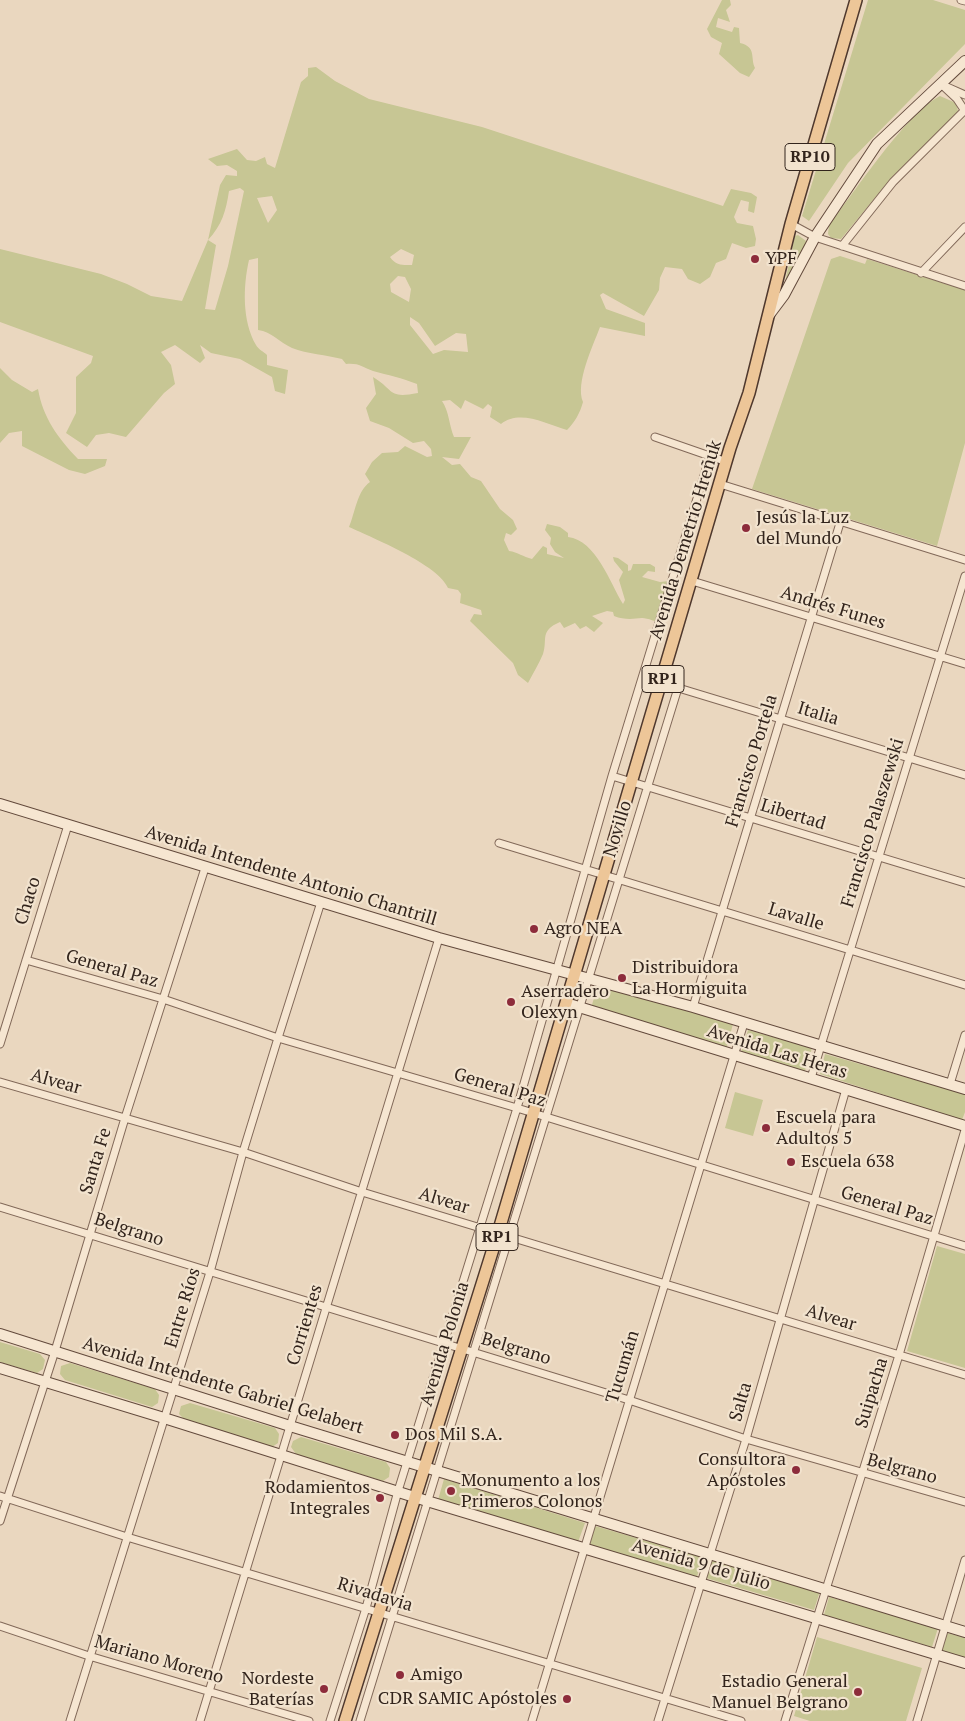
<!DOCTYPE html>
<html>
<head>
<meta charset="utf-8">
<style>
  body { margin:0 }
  canvas { display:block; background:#ead7bf }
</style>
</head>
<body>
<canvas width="965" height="1721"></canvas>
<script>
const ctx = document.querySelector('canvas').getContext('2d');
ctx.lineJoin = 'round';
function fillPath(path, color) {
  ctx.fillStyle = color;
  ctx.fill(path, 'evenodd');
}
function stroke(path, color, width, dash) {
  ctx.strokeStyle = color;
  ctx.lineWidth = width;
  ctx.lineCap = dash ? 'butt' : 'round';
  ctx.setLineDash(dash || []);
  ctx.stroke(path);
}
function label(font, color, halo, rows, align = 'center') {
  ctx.font = font + ' "PT Serif",serif';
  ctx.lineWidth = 4.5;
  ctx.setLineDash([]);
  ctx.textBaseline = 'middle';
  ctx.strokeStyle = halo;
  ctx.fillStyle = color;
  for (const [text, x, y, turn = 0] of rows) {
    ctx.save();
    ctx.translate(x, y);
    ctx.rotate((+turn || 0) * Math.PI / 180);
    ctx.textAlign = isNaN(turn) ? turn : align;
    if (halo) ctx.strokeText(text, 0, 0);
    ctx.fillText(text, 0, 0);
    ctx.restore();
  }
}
const green = new Path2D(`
  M722,0H730L731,5L726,10L730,22L718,18L716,27L732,32L734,27L739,28L740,43C757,47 750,58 755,68L749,77L740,73L719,54L722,43L711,37L707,29Z
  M868,0H933L965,10V44L848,163L809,221L802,216Z
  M316,67L335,81L369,99L482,127L723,206L731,189L751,193L757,197L754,213L748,211L749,202L741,200L734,217L737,223L753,226L756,239L755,246L746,248L732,243L726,259L716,263L710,277L700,284L688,279L682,269L665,267L660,278L659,290L644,316L603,293L600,295L606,309L645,323V336L600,327C593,346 575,383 583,402C580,413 575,422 567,430C546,424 520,409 501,424L490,417L492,407L488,404L483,409L465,400L461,409L450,400L442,401C449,411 449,425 454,437H471L459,459L442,457L452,465L460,464L471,477L481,481L500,509L513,520L517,529L511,535L506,533L504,540L509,551C518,552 523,557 532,559L543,546L547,548V554L564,558L555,552L550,544L551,538L545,530L547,524L560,527L568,533V537C596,540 610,583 623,604L625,600L619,580L623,572L614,561L613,557L618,558L628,565V571L631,570L633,564H650L655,567V572L648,571L642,577L660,582L669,581L665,604L669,612L662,623C656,622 648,618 642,618C633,619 624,620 614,616L613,612L607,611L592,616L603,623L594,632L586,626L580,629L575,623L564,628L560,622C539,631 548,639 543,654C539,664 533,673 528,683L518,675L513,663L470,621L474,614L482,615L481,610L460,603L461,594L458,590L448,588C439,565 373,538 349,527C355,513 357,491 370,482L365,474L372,462L382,453L398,452L405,446L427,457L432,456L431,449L424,441L413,443L389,428L370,421L366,408L376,394L373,377C395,390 387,399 418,393L417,384C402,378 388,375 373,371C361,367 360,363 346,364L342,359C327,355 307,354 292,348C279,342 272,332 258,330V258L249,260C243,286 242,321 256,345C258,349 264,352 267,355V365L288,370L285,394L275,391L272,377L240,359L211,353L200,345L205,358L200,363L175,345L161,352L171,365L175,384L164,393L126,437L109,433L96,435L87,447L66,433L76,413V377L91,363L93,356L0,322V249L101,274L127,284L151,296L182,301L208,240L220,185L226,175L237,176V171L227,165L217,166L208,159L237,149L247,160L256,161L265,157L267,164L275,168L301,82L308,76V68ZM240,188L244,191L228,266L215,310L205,309L216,245L208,240C222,225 226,211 229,191ZM272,196L277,210L268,223L257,198ZM401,249L414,255L412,265C403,265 396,266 390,257ZM398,276L405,277L411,289L409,302L391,292L390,284ZM410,317L419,323L435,346L456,333L466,334L468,352L444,350L433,354L410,325Z
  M940,96L956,103L958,111L955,116L893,176L841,239L831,238L828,234L829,225C854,193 907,112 940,96Z
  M798,235L806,241L805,245L783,291L795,236Z
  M840,256L865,264L867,259L965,290V443L937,546L752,489L831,259Z
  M0,368L12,380L32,392L38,389C43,418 58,438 78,459H107L105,466L85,474L69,470L22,446V431L9,433L0,443Z
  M598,985L733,1024L726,1050L591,1008Z
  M748,1030L812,1048L805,1071L741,1053Z
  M825,1054L965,1094V1112L962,1120L820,1074Z
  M735,1092L763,1100L753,1136L725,1128Z
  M937,1246L965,1254V1368L907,1351Z
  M0,1342L40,1354L45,1360L43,1369L37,1373L0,1362Z
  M70,1363L155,1389L159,1395L158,1403L152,1407L65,1380L60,1374L61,1366Z
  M190,1403L275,1428L279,1434L278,1443L272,1447L185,1420L179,1414L181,1406Z
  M301,1437L386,1462L390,1468L389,1477L383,1481L296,1454L291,1447L293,1441Z
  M444,1479L585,1523L578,1542L438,1500Z
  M595,1526L702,1557L697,1577L588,1545Z
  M711,1560L820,1591L814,1610L706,1578Z
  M829,1597L938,1628L932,1647L824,1615Z
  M947,1633L965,1638V1658L941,1651Z
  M817,1637L922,1668L906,1721H810L794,1716Z`);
const minor = new Path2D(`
  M961,0L965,1
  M941,84L957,99L965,111
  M947,87L965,95
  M791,224L815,237L965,286
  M842,246L893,182L965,110
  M921,273L965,227
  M655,437L727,462
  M720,484L965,560
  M692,581L965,664
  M662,683L965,775
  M612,776L965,883
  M499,843L965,985
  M26,960L163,999L278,1038L517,1108L965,1246
  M693,1007L840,523
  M0,1044L68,825
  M811,1078L965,576
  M0,1082L243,1152L362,1192L965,1375
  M950,1084L965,1035
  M0,1207L629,1400L746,1439L965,1502
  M0,1496L127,1537L741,1721
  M0,1521L55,1351L125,1118L205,868
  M0,1626L89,1656L309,1721
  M70,1721L210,1272L243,1152L278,1038L321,902
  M200,1721L439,938
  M330,1721L366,1608L398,1491L517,1108L612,776L710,456
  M360,1721L678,688
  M532,1721L744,1023
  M658,1721L746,1439L846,1089
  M785,1721L899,1355L965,1130
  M917,1721L965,1560`);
const secondary = new Path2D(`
  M769,315L784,295L815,237L877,144L965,61
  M0,804L439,938L693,1007L965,1089
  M566,1003L965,1126
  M0,1334L290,1426L965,1632
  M0,1368L164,1418L427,1501L965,1663`);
const primary = new Path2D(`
  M345,1721L498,1233L730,448L749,393L791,224L856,0`);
const markers = [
  [755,259,5,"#8d2c3b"],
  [746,528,5,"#8d2c3b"],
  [534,929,5,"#8d2c3b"],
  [622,978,5,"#8d2c3b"],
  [511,1002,5,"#8d2c3b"],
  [766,1128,5,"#8d2c3b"],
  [791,1162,5,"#8d2c3b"],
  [395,1435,5,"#8d2c3b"],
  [796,1470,5,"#8d2c3b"],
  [451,1491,5,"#8d2c3b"],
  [380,1498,5,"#8d2c3b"],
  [400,1675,5,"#8d2c3b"],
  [324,1689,5,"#8d2c3b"],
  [858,1692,5,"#8d2c3b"],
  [567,1699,5,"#8d2c3b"]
];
const shields = [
  [810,157,50],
  [663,679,42],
  [497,1237,42]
];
const shieldNames = [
  ["RP10",810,157],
  ["RP1",663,679],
  ["RP1",497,1237]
];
const poiNames = [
  ["YPF",765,259],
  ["Jesús la Luz",756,518],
  ["del Mundo",756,539],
  ["Agro NEA",544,929],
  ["Distribuidora",632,968],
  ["La Hormiguita",632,989],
  ["Aserradero",521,992],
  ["Olexyn",521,1013],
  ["Escuela para",776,1118],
  ["Adultos 5",776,1139],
  ["Escuela 638",801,1162],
  ["Dos Mil S.A.",405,1435],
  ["Consultora",786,1460,"right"],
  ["Apóstoles",786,1481,"right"],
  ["Monumento a los",461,1481],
  ["Primeros Colonos",461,1502],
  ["Rodamientos",370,1488,"right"],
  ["Integrales",370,1509,"right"],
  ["Amigo",410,1675],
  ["Nordeste",314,1679,"right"],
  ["Baterías",314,1700,"right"],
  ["Estadio General",848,1682,"right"],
  ["Manuel Belgrano",848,1703,"right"],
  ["CDR SAMIC Apóstoles",557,1699,"right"]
];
const streetNames = [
  ["Avenida Demetrio Hreñuk",686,540,-73],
  ["Andrés Funes",833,608,17],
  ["Italia",818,714,17],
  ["Francisco Portela",752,761,-73],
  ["Libertad",793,815,17],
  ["Francisco Palaszewski",873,823,-73],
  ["Novillo",618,829,-73],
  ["Avenida Intendente Antonio Chantrill",291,876,17],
  ["Chaco",28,901,-73],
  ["Lavalle",796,917,17],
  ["General Paz",112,969,16],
  ["Avenida Las Heras",777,1052,17],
  ["Alvear",56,1082,16],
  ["General Paz",500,1088,17],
  ["Santa Fe",96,1161,-73],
  ["Alvear",444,1201,17],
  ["General Paz",887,1206,17],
  ["Belgrano",129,1230,18],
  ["Entre Ríos",183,1308,-73],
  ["Alvear",831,1318,17],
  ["Corrientes",305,1325,-73],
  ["Avenida Polonia",445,1344,-73],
  ["Belgrano",516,1349,17],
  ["Tucumán",623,1367,-73],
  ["Avenida Intendente Gabriel Gelabert",223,1386,17],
  ["Suipacha",872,1393,-73],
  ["Salta",741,1402,-74],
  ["Belgrano",902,1469,15],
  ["Avenida 9 de Julio",701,1565,16],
  ["Rivadavia",375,1595,17],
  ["Mariano Moreno",159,1660,16]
];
fillPath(green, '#c7c694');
stroke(minor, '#826959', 9);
stroke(secondary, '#634a3c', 12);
stroke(primary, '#4f382d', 14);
stroke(minor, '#f6e6d1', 7);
stroke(secondary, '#f6e6d1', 10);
stroke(primary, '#edc698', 11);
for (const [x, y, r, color] of markers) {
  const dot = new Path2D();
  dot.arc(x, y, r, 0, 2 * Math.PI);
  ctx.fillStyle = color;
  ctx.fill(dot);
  stroke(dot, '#f2e3ce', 2);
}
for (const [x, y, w] of shields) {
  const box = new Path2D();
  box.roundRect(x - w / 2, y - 13.5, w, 27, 4);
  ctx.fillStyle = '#f2e3ce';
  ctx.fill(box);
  stroke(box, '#32241c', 1);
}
label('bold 16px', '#32241c', null, shieldNames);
label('18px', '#32241c', '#f2e3ce', poiNames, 'left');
label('18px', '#32241c', '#f2e3ce', streetNames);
</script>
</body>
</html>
